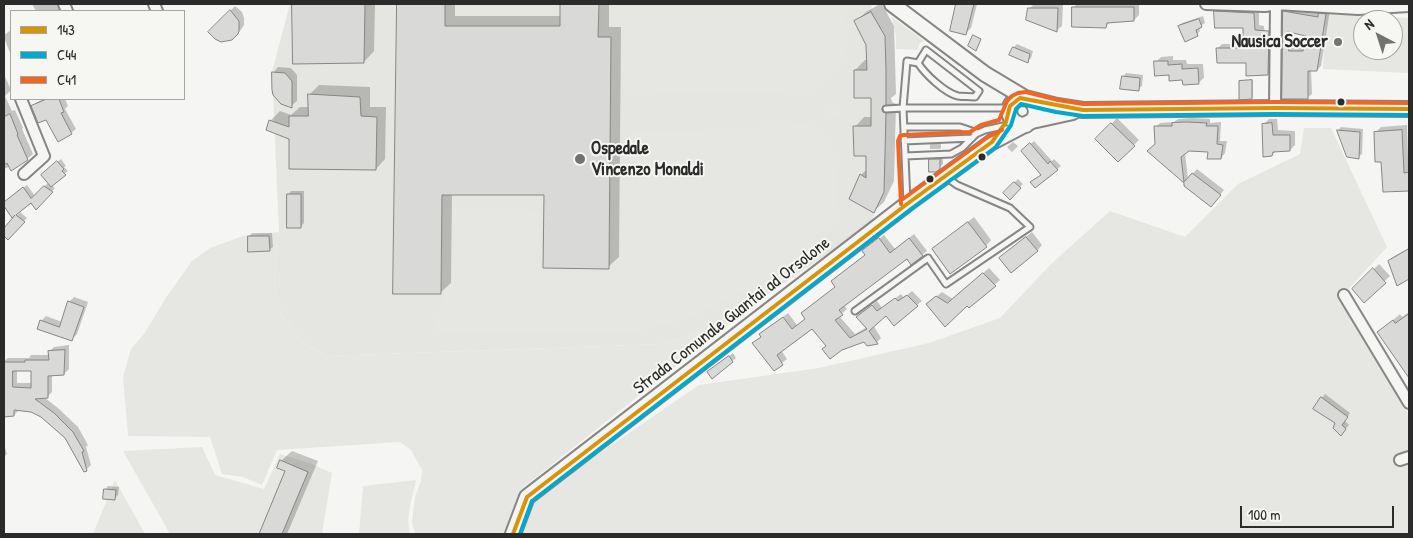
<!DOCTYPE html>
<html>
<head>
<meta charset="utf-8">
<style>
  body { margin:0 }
  #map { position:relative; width:1413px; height:538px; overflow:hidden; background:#f5f5f3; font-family:"Patrick Hand",sans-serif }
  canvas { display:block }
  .frame { position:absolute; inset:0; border:5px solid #2b2b2b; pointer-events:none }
  .legend { position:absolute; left:10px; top:10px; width:175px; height:90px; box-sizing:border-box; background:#f6f6f2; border:1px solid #a5a5a2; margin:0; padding:6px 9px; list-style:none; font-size:15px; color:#2b2b2b }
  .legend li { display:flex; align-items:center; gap:10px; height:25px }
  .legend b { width:25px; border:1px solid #a5a5a2 }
  .north { position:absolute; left:1353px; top:10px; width:50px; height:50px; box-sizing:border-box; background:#f6f6f2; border:1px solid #a5a5a2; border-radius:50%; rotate:320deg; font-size:14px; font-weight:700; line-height:20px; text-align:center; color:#2b2b2b }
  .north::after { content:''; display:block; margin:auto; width:18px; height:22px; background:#727271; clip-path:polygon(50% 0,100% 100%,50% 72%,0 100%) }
  .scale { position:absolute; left:1240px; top:506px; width:154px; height:22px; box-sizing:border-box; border:2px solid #2b2b2b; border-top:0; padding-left:6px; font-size:15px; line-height:18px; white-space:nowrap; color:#2b2b2b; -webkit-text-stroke:4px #f6f6f2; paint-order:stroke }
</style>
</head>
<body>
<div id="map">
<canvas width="1413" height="538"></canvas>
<div class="frame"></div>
<ul class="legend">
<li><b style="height:6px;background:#d89406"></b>143</li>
<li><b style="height:6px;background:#00a9ce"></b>C44</li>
<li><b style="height:6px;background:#f26522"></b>C41</li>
</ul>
<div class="north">N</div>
<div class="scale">100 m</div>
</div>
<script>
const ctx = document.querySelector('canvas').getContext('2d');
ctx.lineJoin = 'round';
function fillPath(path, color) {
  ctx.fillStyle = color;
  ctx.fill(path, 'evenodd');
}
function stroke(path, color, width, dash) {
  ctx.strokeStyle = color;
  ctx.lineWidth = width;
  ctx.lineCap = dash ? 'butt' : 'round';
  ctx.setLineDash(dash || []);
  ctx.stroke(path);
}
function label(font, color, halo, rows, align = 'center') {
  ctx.font = font + ' "Patrick Hand",sans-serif';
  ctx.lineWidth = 4;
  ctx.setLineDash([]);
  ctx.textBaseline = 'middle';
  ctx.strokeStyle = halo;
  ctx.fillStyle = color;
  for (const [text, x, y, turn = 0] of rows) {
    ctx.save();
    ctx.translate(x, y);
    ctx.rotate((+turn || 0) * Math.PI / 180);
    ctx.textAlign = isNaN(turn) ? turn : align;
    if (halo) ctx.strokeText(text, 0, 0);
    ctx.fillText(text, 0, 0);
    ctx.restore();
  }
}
const built = new Path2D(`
  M290,4H871L872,12L885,36L886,126L884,192L870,225L761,299L696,333L662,344L327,356L302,342L281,315L274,279L279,232L272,72Z`);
const green = new Path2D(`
  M451,4H553L554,21L451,19Z
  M605,4H837L845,15L849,38L841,64L819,89L625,95V33H605Z
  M1326,14L1409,18L1408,73L1323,69ZM1363,20H1393V50H1363Z
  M892,17L924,41L919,44L918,50L896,49V36Z
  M827 112a7 7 0 1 1 14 0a7 7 0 1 1-14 0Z
  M812,125L832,146L839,213L828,228L787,267L770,280L687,319L629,334L433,333L445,297L446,208L537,210L539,271L613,272L614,182L631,181V133Z
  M1304,128H1331L1387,247L1340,298L1409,416V534H519L531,500L699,385L819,368L929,343L1000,318L1052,263L1110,211L1185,237L1238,184L1300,154Z
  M279,232L274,279L281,315L302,342L327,356L662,344L696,333L761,299L521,489L503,534H415L412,522L415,497L421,481L422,470L411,450L400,442L277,450L262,485L243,477L222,474L210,437L128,436L123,377L131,349L144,334L167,296L192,261L210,248L243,236Z
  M202,447L215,475L264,489L280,454L312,464L332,473L322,534H170L123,451Z
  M115,480L145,534H93Z
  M416,480C413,495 404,521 411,534H359L363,486Z`);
const shadow = new Path2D(`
  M32,4H59L63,11H36Z
  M293,4H375L374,51L364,62L294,63Z
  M398,4H455V16H562V4H609V27H621L619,257L608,267L545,194L452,193L451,283L440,293H395Z
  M880,4H882L894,26L896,94L891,98L892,102L896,104L894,181L884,202L874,211L861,175L867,169V154L855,127L864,117H872V96L855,70L865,60H868L867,44L856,22L866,12Z
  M957,4H977L971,28L965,34L951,30Z
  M1034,4H1063L1062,26L1056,31L1029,9Z
  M1077,4H1139V15L1134,20L1111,21L1105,27L1073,8Z
  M235,6L242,12L244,18V25L240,31L234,37L210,32Z
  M1220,7L1259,8V25L1264,26L1265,40H1273V68L1268,73L1248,61L1217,49L1222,44H1244V27L1216,12Z
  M1288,8L1320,13L1324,10H1330L1321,66L1317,70H1311L1312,94L1307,98H1283L1284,12ZM1292,32L1308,35L1305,47H1293Z
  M1203,16L1205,23L1199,27L1200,31L1197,34L1179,26L1182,23Z
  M11,30V55L4,38V35Z
  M1017,44L1033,51L1031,58L1027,61L1014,47Z
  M1173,56V60H1186L1187,64H1203L1204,78L1198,83L1184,79L1170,74L1156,62L1161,57Z
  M278,67L291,68L297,75V101L291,106L273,73Z
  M1126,73L1143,75L1142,86L1138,89L1123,77Z
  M4,74L11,90L5,96L12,111L15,110L23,128L22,129L33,154L27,159L4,169Z
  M1241,80H1253V97L1252,98L1240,81Z
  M319,85L370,87V107H386L385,159L376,169L270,121L280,111L291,115L300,107H310V94Z
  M44,99H67H65L68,106L65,109L76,129L71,133L33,106L37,102Z
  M1117,118L1139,140L1118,160L1097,139Z
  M1192,118L1210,119V123L1221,122L1220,141H1227L1225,153L1221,158L1209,150H1189L1185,153L1188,179L1197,169L1224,190L1215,201L1185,183L1149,151L1156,144V127L1160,123L1174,122L1178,119Z
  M1269,119H1277L1278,130L1295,131V145L1290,150L1276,151L1272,155L1263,125Z
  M1407,125L1409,189L1384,191L1383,160L1376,132L1381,127Z
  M1341,127L1363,129L1362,154L1358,157L1348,156L1338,130Z
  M1034,141L1052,161L1054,159L1061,166L1036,187L1032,182L1042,174L1026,148Z
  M1013,142L1018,146L1012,152L1007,147Z
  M931,143H941V148L940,149H930V145Z
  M933,156H943V164L939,168L930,160Z
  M61,159L66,166L64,167L68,171L51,185L55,188L36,208L31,202L13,216L4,203L27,185L35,196L49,182L46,172Z
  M1018,179L1023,184L1010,198L1004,193Z
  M291,191H304V223L300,227L288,195Z
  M20,212L27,218L8,238L4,234V230Z
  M974,217L991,240L986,246L934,249Z
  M1032,232L1042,245L1037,251L1006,253Z
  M252,233H272L273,247L269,250L249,237Z
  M914,234L927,251L922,255L907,257L844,305L847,309L839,316L855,334L867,327L863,313L877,301L882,308L901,294L904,298L912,291L922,301L917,305L894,324L886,314L873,325L881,338L877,342L868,345L865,341L827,346L813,327L781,350L787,359L774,369L754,343L762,336L766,330L788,313L797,325L806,319L837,286L833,281L867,254L869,247L884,235L895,249Z
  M1409,248V256L1406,257L1409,264V278L1397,284L1389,261L1393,257Z
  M1379,264L1390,276L1364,301L1354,289Z
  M989,268L1000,280L969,307L967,305L927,304L942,292L953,299Z
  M74,297L88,302L77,334L72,339L41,321L46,316L62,322L69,302Z
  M1409,312V373L1408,374L1379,332L1400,314L1402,317Z
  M69,345V369L64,374H52V392L47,397H44L59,409L78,427L88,445L86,447L91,465L86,470L66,438L42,416L32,410H19L14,415L4,397V361L8,358H29L31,355H50L49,352L54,347ZM17,370H32V383H17Z
  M733,353L736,358L712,377L708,372Z
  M1325,394L1350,413L1345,421L1349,425L1341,434L1337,423L1322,398Z
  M4,444L7,454L4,457Z
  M292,451L318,461L287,534H261L287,471L281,461Z
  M108,486L119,487L118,495L115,498L105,490Z`);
const building = new Path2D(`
  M292,4H365L364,63L293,64Z
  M397,4H445V26H560V4H599L598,37H611L609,269L543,268L544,195H442L441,294H393Z
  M956,4H974L966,35L950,31Z
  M1072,7H1134V21L1107,23L1106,28L1072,27Z
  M1028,8H1058L1057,32L1026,20Z
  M230,10L239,21V31L238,34L232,40L221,42L215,39L208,32Z
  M1214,11L1254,13L1255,30L1269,31L1268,75L1246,76V63H1217L1216,48H1243V28H1215Z
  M1283,11L1318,17V13L1326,14L1317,71H1308V99H1282ZM1288,32L1306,36L1303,51H1289Z
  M871,12L885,36L886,70V105L883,106L882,109L883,112L886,113L884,192L874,213L849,199L860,174L866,178V156H854L853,126H871V98H854V70H867L866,45L854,21Z
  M1199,19L1202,27L1196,30L1198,36L1185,42L1178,26Z
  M973,35L981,39L976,51L968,46Z
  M1013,47L1030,54L1028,63L1009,55Z
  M1154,61H1168V65L1182,64V69L1198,68L1199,84L1183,85L1182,80L1169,81V75L1155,76Z
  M272,72L285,73L292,81V108L281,104L273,95L272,90Z
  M1122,76L1140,78L1139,91L1120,89Z
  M1252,80V99L1239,100V81Z
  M308,94L360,97L361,116L377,117L376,170L289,169V139L266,130L269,120L289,127V116H308Z
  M47,99H59L64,112L61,113L72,134L58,142L46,120L38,123L31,106Z
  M10,114L18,134L17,135L28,160L11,171L7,163L4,165V117Z
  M1187,122L1207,123L1206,126H1218L1217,144L1223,145L1221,159H1207L1208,152L1189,151L1181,157L1184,182L1192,173L1221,195L1211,207L1184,186V183L1147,151L1155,144L1154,126H1172V123Z
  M1111,123L1135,146L1118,162L1095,139Z
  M1272,123L1273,135H1290V151L1273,152L1272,156L1263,157L1262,124Z
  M1337,130L1360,132L1359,159L1347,157Z
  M1402,130L1404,173L1409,172V191L1383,192L1381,162H1375L1374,132Z
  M1030,143L1048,164L1050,161L1058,170L1035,188L1030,182L1041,175L1021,151Z
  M929,159H940V169L936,172H929Z
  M57,161L64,169L62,171L66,175L51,187L41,175Z
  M1014,182L1021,188L1010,200L1003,193Z
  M44,186L53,192L36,210L31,203L16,215L25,222L8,240L4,236V228L15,215L12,218L4,206V202L23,187L31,198Z
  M287,194H301V228H287Z
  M968,222L987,247L950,274L932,249Z
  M248,236H269L270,251L248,252Z
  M1026,237L1038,251L1011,273L999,258Z
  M879,238L890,253L909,238L923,256L911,265L907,259L839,310L843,315L835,320L850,338L867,329L856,317L872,305L877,311L895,298L898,301L907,295L918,306L894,326L886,316L869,331L878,344L867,346L864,342L842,350L830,359L822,349L826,346L812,329L777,355L783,365L774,371L752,343L761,337L759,334L783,317L792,329L805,319L801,313L835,287L831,281L865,255L862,251Z
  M1409,249V279L1397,286L1388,261Z
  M1373,268L1386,283L1364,303L1352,289Z
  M983,273L996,286L969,308L967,306L945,327L926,304L936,296L947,303Z
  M68,301L84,307L72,341L37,329L40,320L59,327Z
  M1409,314V378L1377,332L1393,320L1395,323Z
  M65,350L64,375L48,376V398L35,399L54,413L73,432L84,451L82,452L87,471L84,472L65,438L41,417L31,412L14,410V416L4,417V362H25V360H49L48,351ZM13,371H31V388L13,387Z
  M729,356L733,362L712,379L707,372Z
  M1321,397L1348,417L1342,425L1346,429L1341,436L1333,428L1335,423L1313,409Z
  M280,460L308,472L282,534H259L285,471L277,468Z
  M104,489L116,490L115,500L103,499Z`);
const lane = new Path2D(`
  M886,109L903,108L907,61L918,63C925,74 945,93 958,96C964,97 970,96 975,97L979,91L926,50L918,63
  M904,127H960L978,133
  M904,141L972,138
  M905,156L951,154L962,148L976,134L985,130L1003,126
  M907,203L903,108H1009
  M855,311L928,258L946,284L1030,227L1010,208L957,185L946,177`);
const street = new Path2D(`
  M64,4L67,11
  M154,4L157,11
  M1206,4L1265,6L1276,4L1358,9L1409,6
  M21,99L44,156L24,174
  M1275,108L1276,4
  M1344,295L1409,403
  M1400,460L1409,457`);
const secondary = new Path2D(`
  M892,4L985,74L1025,98
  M1032,121L1073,112
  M1026,125C1004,126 1004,97 1025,98L1057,106L1083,110L1275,108L1409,109
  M513,534L527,497L907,204L992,142L1032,121C1038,114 1037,106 1030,100`);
const bus1 = new Path2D(`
  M513,534L527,497L907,204L992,142L1006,122L1010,106L1020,98L1083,110L1275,108L1409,109`);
const bus2 = new Path2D(`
  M520,534L532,501L911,209L996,147L1011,125L1016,109L1021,104L1056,112L1083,116L1275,114L1409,115`);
const bus3 = new Path2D(`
  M903,199L988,137L1002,130
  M901,204L898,141L900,136L904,135L970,132L981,125L999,120L1007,101L1012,96L1018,93L1026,92L1058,100L1083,104L1275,102L1409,103`);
const markers = [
  [1338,42,5,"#727271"],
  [1341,102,4.5,"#2b2b2b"],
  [982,157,4.5,"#2b2b2b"],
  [580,159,6,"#727271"],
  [930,179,4.5,"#2b2b2b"]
];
const poiNames = [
  ["Nausica Soccer",1328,42],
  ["Ospedale",591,149,"left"],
  ["Vincenzo Monaldi",591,170,"left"]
];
const streetNames = [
  ["Strada Comunale Guantai ad Orsolone",732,316,-38]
];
fillPath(built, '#e5e5e2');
fillPath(green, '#e6e6e2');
fillPath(shadow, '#0003');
fillPath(building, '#d9d9d8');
stroke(building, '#868685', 1);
stroke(lane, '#868685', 9);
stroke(street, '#868685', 14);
stroke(secondary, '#868685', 18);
stroke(lane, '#f5f5f3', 5);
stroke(street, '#f5f5f3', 10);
stroke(secondary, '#f5f5f3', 14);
stroke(bus1, '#d89406', 4);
stroke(bus2, '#00a9ce', 4);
stroke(bus3, '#f26522', 4);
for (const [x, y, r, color] of markers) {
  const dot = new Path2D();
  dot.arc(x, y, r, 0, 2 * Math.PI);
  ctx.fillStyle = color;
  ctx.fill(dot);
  stroke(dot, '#f6f6f2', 2);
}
label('bold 18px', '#2b2b2b', '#f6f6f2', poiNames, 'right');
label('18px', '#2b2b2b', '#f6f6f2', streetNames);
</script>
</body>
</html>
